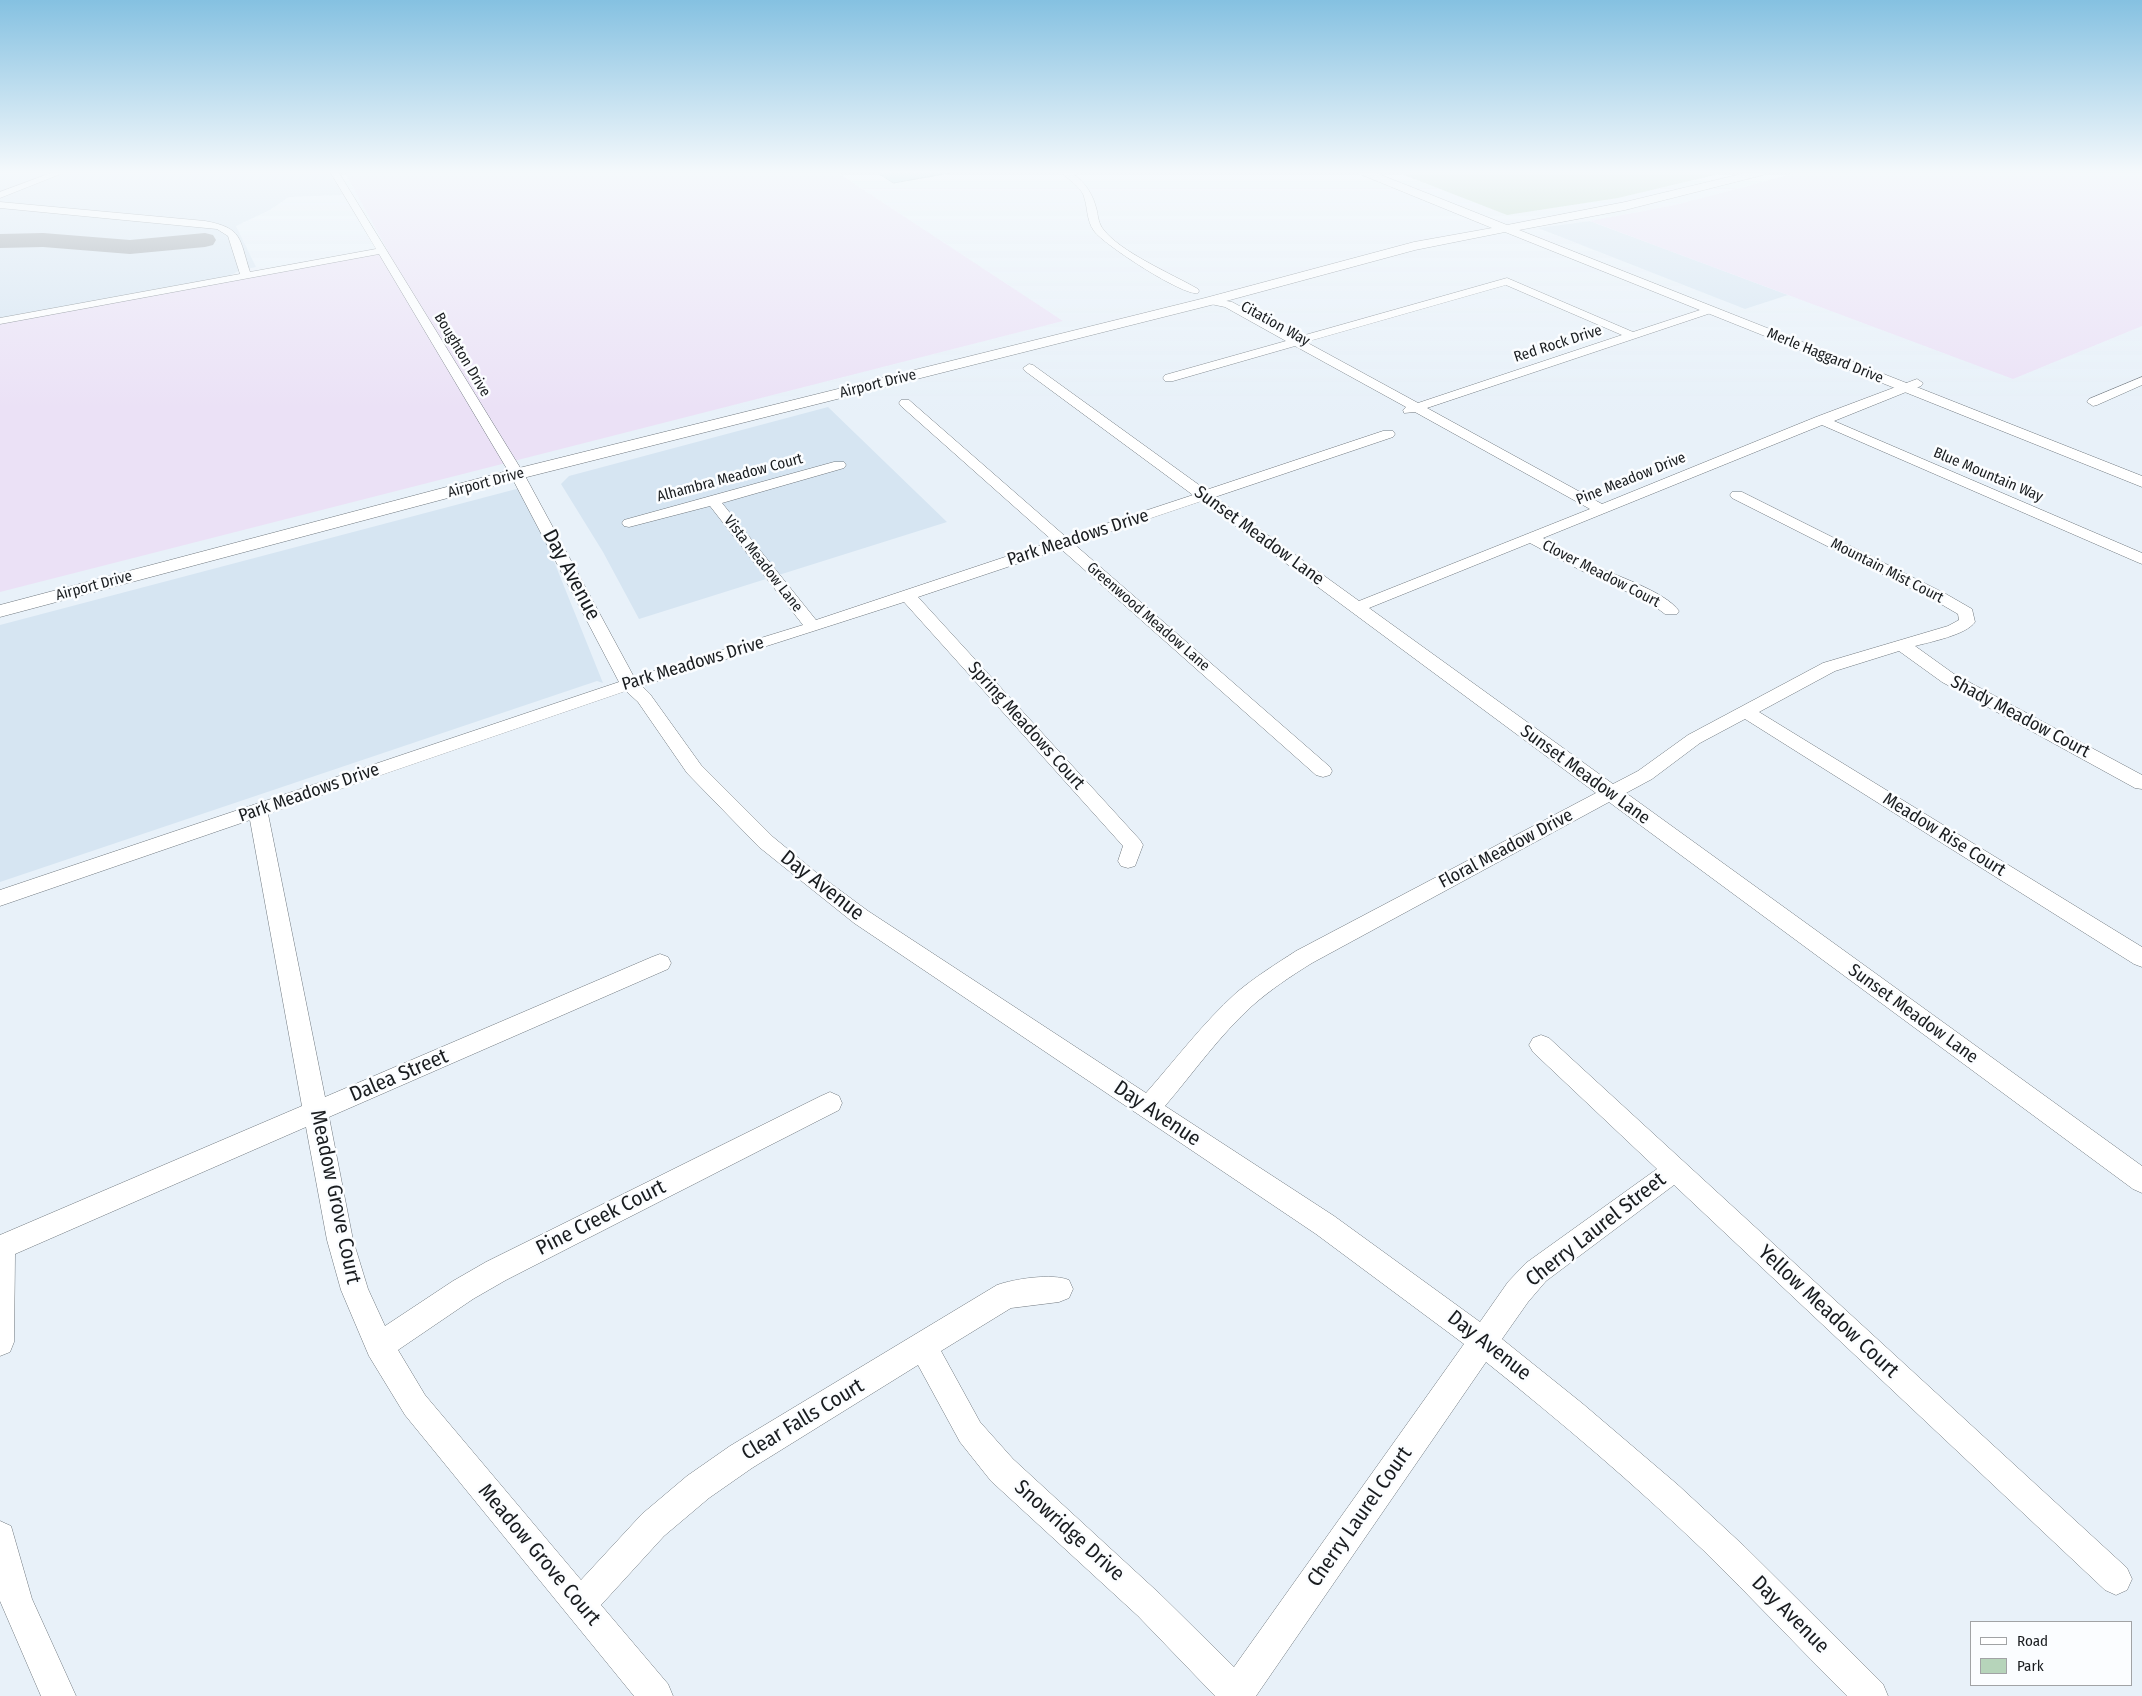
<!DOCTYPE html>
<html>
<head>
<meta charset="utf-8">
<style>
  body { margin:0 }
  #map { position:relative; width:2142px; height:1696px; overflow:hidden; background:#e8f1f9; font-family:"Fira Sans Condensed",sans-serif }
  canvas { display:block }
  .legend { position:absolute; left:1970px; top:1621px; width:162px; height:65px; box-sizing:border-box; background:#fbfdff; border:1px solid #a1a3a5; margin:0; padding:6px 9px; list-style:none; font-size:15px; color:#191c1f }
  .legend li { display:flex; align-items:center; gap:10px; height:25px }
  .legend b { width:25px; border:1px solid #a1a3a5 }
</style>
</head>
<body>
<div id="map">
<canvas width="2142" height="1696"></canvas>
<ul class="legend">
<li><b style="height:6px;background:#fff"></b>Road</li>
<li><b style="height:14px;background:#b6d4ba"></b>Park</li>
</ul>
</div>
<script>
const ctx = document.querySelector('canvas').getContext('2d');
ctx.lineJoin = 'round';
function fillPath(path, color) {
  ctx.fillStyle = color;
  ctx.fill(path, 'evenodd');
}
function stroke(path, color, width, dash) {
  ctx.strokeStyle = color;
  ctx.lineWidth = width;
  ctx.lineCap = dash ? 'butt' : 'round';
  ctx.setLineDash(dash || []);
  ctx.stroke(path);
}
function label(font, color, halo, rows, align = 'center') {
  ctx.font = font + ' "Fira Sans Condensed",sans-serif';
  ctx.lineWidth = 5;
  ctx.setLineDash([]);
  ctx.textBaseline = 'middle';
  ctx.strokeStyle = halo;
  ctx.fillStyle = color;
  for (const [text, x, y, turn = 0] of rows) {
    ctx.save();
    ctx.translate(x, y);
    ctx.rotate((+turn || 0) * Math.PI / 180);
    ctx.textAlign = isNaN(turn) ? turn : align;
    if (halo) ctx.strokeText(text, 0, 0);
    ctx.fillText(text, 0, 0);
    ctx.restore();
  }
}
const built = new Path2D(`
  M0,173H330L343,195L289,197L270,210L236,226L256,267L238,271L228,277L0,318Z
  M1590,221L1788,295L1745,309L1538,228Z
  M828,407L947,522L639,619L603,552L561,484L569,476Z
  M524,487L603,683L597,681L0,882V625Z`);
const industrial = new Path2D(`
  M345,173H838L1063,321L0,592V323L388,251Z
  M1797,173H2142V326L2013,379L1590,221L1675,205Z`);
const green = new Path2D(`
  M1399,173H1723L1618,198L1507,215Z`);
const water = new Path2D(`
  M878,173H949L894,183Z`);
const taxiway = new Path2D(`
  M43,233L130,240L205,233L213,235L216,240L213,245L205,247L130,254L43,247L0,248V234Z`);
const minor = new Path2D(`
  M51,173H63L0,198V192Z
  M331,173H339L524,474L634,677L803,625L710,506L629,527L624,526L622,523L624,520L834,462H844L846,465L844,468L722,503L816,620L1053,541L901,406L899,403L901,400H909L1066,537L1193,495L1025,371L1023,368L1029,364L1033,365L1206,490L1383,431H1393L1395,434L1393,437L1215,497L1359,601L1590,509L1415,412L1404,413L1403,410L1406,407L1295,346L1173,381H1165L1163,378L1165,375L1286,341L1225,307L1206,303L1205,301L1210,298L1232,302L1298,337L1507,278L1633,332L1706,308H1714L1716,310L1714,312L1427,408L1602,504L1816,417L1917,379L1923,383L1921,386L1834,421L2142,553V564L2137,562L1822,425L1543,538C1559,547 1574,556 1591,564C1613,575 1665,591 1679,611L1677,614H1665L1649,602L1580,570L1530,543L1369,608L1613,784L1638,771L1688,735L1823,663L1948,626L1959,620L1958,614L1934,600L1732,498L1730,495L1732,492H1742L1946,594L1972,609L1975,622C1966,635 1930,642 1915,646L1954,674L2142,775V789L2135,788L1942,682L1899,651L1835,671L1759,712L2142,947V967L2134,964L1745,719L1700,743L1652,779L1626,793L2142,1166V1193L2133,1189L1609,802L1312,963C1291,976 1270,990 1252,1006C1219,1036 1194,1072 1165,1106L1334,1216L1480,1322L1508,1282L1526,1263L1657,1169L1533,1052L1529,1045L1533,1038L1541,1035L1549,1038L2127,1568L2132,1579L2127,1590L2116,1595L2105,1590L1674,1185L1546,1281L1528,1302L1502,1339L1583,1404L1678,1485L1744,1546L1883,1684L1888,1696H1847C1799,1648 1752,1598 1703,1550C1634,1484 1561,1422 1486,1362L1256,1696H1215L1138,1616L991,1481L960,1442L918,1365L752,1468L709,1498L664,1536L601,1605L668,1684L673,1696H634L405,1415L369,1356L341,1290L327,1240L306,1127L15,1254L14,1342L10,1352L0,1356V1235L302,1106L250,820L0,906V890L619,682L510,474L379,254L0,324V318L240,274L228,236L217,229L0,208V202L205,221C243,228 239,238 250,272L376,249ZM1506,285L1622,335L1418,403L1306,342ZM1202,501L1596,793L1296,951C1276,964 1255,977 1236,993C1203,1023 1176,1059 1146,1093L868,911L818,874L773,837L701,765L650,694L642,686L904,602L1123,846L1118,861L1121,866L1128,868L1135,866L1143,845L1140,840L918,597L1061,549L1316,775L1323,777L1330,775L1332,771L1330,767L1074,544ZM626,691L638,702L687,773L759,847L854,923L1316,1234L1464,1344L1234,1667L1160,1594L1013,1459L980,1422L941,1351L1011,1308L1059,1302L1069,1298L1073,1289L1069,1280C1052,1273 1014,1279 997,1285L730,1446L687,1476L642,1514L581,1580L425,1395L398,1350L473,1299L506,1280L839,1110L842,1103L839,1096L830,1092L821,1096L486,1262L453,1281L385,1326L368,1289L353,1240L329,1117L668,969L671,963L668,957L660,954L652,957L325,1097L268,814Z
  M1062,173H1072C1086,183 1093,194 1097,211C1098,217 1099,224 1103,229C1120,252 1172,274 1198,289L1199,291L1198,293C1184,297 1103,244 1094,231C1086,220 1088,206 1083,194C1078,185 1069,180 1062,173Z
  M2142,377V385L2097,405L2093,406L2087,402L2089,399Z
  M0,1521L11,1526L32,1599L76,1696H41L0,1601Z`);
const major = new Path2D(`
  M1360,173H1376L1507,225L1625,202L1745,173H1765L1763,175L1625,210L1519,230L2142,476V487L1505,232L1415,250L1215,304L523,478L0,617V605L511,470L1205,298L1414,242L1492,228L1362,175Z`);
const farStreetnames = [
  ["Citation Way",1275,324,29],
  ["Red Rock Drive",1558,344,-18],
  ["Boughton Drive",462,355,59],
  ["Merle Haggard Drive",1825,356,22],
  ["Airport Drive",878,384,-14],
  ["Blue Mountain Way",1988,475,23],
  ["Alhambra Meadow Court",730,478,-15],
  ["Pine Meadow Drive",1631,479,-22],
  ["Airport Drive",486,483,-15],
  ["Vista Meadow Lane",763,564,52],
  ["Mountain Mist Court",1887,571,27],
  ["Clover Meadow Court",1601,574,27],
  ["Airport Drive",94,586,-15],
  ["Greenwood Meadow Lane",1148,617,41]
];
const streetNames = [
  ["Sunset Meadow Lane",1259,536,36],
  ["Park Meadows Drive",1078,538,-18],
  ["Park Meadows Drive",693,664,-17],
  ["Shady Meadow Court",2020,717,28],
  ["Spring Meadows Court",1026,726,48],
  ["Sunset Meadow Lane",1585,775,36],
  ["Park Meadows Drive",309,793,-19],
  ["Meadow Rise Court",1944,835,32],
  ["Floral Meadow Drive",1506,849,-28],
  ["Sunset Meadow Lane",1913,1014,36]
];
const nearStreetnames = [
  ["Day Avenue",571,575,62],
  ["Day Avenue",822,886,38],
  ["Dalea Street",399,1076,-23],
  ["Day Avenue",1157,1114,34],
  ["Meadow Grove Court",335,1197,78],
  ["Pine Creek Court",601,1218,-27],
  ["Cherry Laurel Street",1596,1230,-38],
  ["Yellow Meadow Court",1828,1312,43],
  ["Day Avenue",1489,1346,38],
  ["Clear Falls Court",803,1420,-31],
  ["Cherry Laurel Court",1360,1517,-55],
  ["Snowridge Drive",1069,1531,42],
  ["Meadow Grove Court",539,1555,50],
  ["Day Avenue",1790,1615,45]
];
fillPath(built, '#d6e5f2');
fillPath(industrial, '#ebe1f6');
fillPath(green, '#b6d4ba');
fillPath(water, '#91d5d6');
stroke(water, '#6d9e9f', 1);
fillPath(taxiway, '#949ba1');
stroke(minor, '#70787f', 1);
stroke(major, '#70787f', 1);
fillPath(minor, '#fff');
fillPath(major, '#fff');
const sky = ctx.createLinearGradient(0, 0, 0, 410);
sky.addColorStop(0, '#85c1e1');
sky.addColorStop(0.42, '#f5f9fc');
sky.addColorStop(1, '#f5f9fc00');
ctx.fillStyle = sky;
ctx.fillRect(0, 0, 2142, 410);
label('15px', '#191c1f', '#fbfdff', farStreetnames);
label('18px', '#191c1f', '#fbfdff', streetNames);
label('21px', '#191c1f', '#fbfdff', nearStreetnames);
</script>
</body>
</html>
